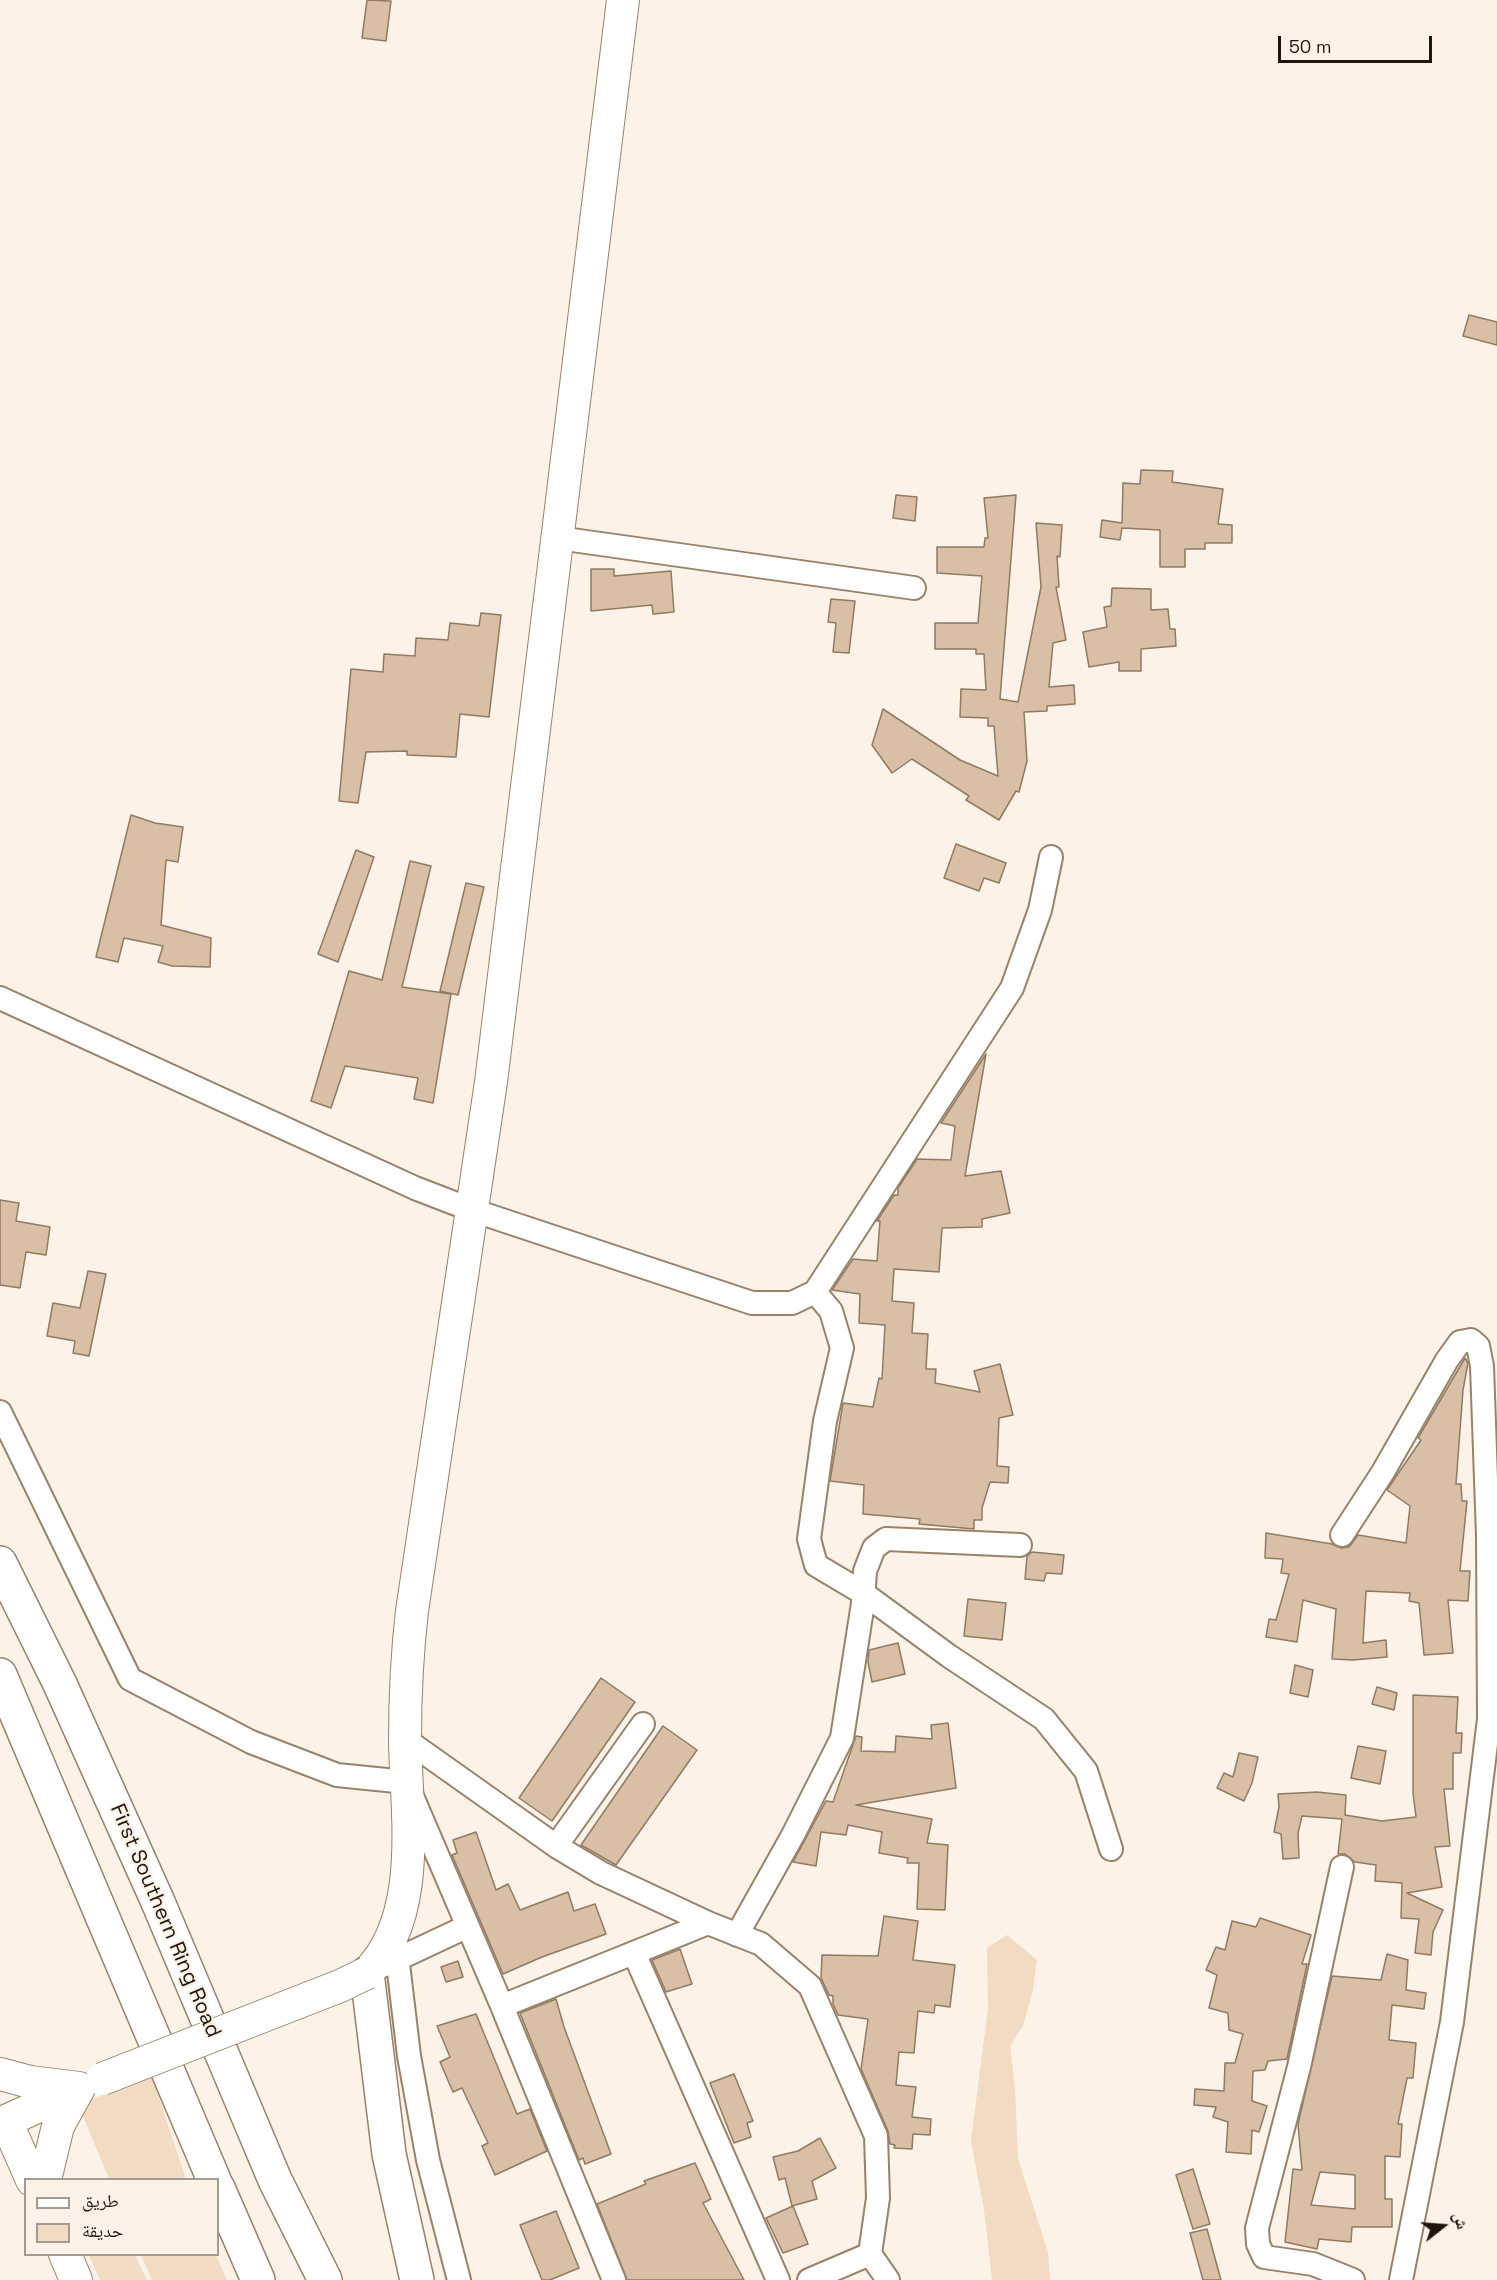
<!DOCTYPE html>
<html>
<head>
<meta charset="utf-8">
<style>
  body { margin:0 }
  #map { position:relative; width:1497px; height:2280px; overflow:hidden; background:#fcf2e8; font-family:"Space Grotesk","Noto Naskh Arabic",sans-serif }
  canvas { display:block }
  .legend { position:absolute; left:24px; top:2178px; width:195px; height:78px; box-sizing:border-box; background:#fcf2e8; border:2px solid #a39a90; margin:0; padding:8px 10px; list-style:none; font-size:18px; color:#1e150c }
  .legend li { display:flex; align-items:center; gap:12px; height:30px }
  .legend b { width:30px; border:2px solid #a39a90 }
  .north { position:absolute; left:1413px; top:2196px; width:60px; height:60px; -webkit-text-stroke:4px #fcf2e8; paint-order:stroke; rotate:73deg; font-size:16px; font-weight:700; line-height:24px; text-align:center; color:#1e150c }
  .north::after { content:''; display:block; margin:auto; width:21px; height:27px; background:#1e150c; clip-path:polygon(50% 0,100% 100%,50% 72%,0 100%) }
  .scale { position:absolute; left:1278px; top:36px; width:154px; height:27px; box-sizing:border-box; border:3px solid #1e150c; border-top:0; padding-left:8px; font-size:18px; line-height:21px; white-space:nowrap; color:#1e150c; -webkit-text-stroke:4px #fcf2e8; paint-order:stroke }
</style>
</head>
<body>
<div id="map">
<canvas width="1497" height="2280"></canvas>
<ul class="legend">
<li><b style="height:8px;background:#fff"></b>طريق</li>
<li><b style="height:16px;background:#f2dbc2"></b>حديقة</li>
</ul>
<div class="north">ش</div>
<div class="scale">50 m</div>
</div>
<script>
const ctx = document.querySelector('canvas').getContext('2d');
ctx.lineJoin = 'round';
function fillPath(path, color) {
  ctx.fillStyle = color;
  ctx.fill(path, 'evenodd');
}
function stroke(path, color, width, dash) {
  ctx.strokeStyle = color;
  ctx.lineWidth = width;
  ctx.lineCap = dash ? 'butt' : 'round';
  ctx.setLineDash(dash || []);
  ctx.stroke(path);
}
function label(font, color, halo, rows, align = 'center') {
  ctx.font = font + ' "Space Grotesk",sans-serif';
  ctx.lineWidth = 4.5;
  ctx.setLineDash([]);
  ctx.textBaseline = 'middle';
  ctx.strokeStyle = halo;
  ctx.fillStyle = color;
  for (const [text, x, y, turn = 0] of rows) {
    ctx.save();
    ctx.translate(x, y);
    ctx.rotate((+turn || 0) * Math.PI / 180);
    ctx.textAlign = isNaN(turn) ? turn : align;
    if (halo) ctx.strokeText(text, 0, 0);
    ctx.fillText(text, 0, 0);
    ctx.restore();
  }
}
const green = new Path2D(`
  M1007,1935L1037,1960L1033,1990L1023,2026L1010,2046L1015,2088L1018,2159L1048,2252L1050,2280H992L984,2210L971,2141L988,2008L987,1948Z
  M152,2077L186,2179H109L78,2104Z
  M89,2255H135L147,2280H100Z
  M141,2255H216L227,2280H152Z`);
const building = new Path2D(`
  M367,0L391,1L386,41L362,38Z
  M1469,315L1497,322V345L1463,336Z
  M1141,470L1173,471L1172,482L1223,489L1218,524L1232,525V543H1205V549H1185V567H1160V530L1122,528L1120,540L1100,537L1102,520L1122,523L1123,483L1140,484Z
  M896,495L917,497L915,521L893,518Z
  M1016,495L1000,699L1018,702L1041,587L1036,523L1062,525L1060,557L1057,556L1059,587H1056L1066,640L1053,643L1049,687L1074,685L1075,704L1047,706V711L1024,712L1027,761L1019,792L1016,791L999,820L966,800L969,796L912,759L892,773L872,745L883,709L960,760L998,776L994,726H988V718L960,717L961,689L986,690L984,654H976V649H935V623H978L982,576L937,573V547H984L985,538H988L984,498Z
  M591,569H614V576L671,571L674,612L653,614L652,605L591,611Z
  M1112,588L1151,589V610L1168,609L1170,629H1175L1176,646L1141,649V671H1119V662L1089,667L1083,632L1107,627L1104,607L1111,606Z
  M831,599L855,601L849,653L833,652L836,623L828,622Z
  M481,613L501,615L489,717L460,714L456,757L407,755V751L366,752L358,803L339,801L351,669L383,672L384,654L415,656L416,638L448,640L450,623L479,626Z
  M131,815L155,823L183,827L178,862L166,860L161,925L211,938L210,967L172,966L158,962L163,946L124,938L118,962L96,957Z
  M956,844L1006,863L999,883L984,878L979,891L944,878Z
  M356,850L374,857L338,962L318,954Z
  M410,861L431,866L402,987L451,994L433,1103L414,1099L418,1078L345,1066L331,1108L311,1101L349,971L382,980Z
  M466,883L484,887L458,995L440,991Z
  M986,1054L965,1176L1001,1171L1010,1213L982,1219V1227L942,1228L939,1272L894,1269L892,1301L914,1303L912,1333L928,1334L926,1369H936L935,1383L980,1392L974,1371L1000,1364L1013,1415L999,1418L997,1466L1009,1467L1008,1483L990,1482L982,1508V1520H974V1529L919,1524L920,1519L863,1514L864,1485L830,1481L843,1403L873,1407L879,1378L882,1379L885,1325L859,1323L860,1294L832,1290L853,1259L877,1261L880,1221H877L894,1195H898V1188L917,1159L951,1160L955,1126L941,1123Z
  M0,1200L19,1203L16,1221L50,1227L46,1255L26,1252L20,1288L0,1285Z
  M88,1271L106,1274L89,1356L73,1353L75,1341L47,1336L53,1303L80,1308Z
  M1465,1358L1468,1363L1463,1390L1456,1484H1461L1462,1501H1467L1460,1571H1470L1468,1601L1448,1600L1453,1653L1424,1655L1419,1603L1409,1601L1410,1593L1366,1591L1363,1643L1386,1640L1387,1657L1353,1660L1332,1659L1336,1609L1303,1600L1297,1642L1266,1637L1269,1619L1276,1620L1289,1574L1281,1573L1283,1559L1265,1558L1266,1533L1332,1544L1341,1548L1349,1547L1358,1535L1406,1543L1410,1506L1387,1490L1421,1440L1418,1438Z
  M1032,1552L1064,1555L1062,1574L1046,1573L1044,1581L1025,1579L1027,1556Z
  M968,1599L1006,1603L1002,1640L964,1636Z
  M898,1643L905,1674L872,1682L868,1662L869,1650Z
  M1295,1665L1313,1670L1308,1697L1290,1693Z
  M601,1678L635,1702L552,1821L519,1798Z
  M1377,1687L1397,1693L1394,1710L1372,1704Z
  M1413,1695L1458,1697L1456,1733H1462L1461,1753H1453V1789H1444L1450,1846L1435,1847L1442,1887L1407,1893L1443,1910L1433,1932L1431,1955L1415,1953L1419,1919L1401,1918L1402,1883L1375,1881L1376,1865L1355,1862L1345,1854H1338L1342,1819L1302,1816L1298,1833L1299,1858L1283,1859L1281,1834L1274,1832L1279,1807L1278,1794L1317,1792L1346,1795L1345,1815L1382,1821L1416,1817L1413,1793Z
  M948,1723L956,1788L856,1805L932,1819L927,1843L948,1845L945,1910L917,1909L919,1863H907L908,1858L879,1853L882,1832L848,1825L846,1835L821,1832L816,1866L793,1862L826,1801L833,1802L856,1736L862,1737L861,1751L895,1752L896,1736L932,1739L931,1725Z
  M663,1726L697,1750L616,1865L581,1845Z
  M1358,1746L1386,1751L1380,1784L1351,1778Z
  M1239,1753L1258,1757L1252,1783L1244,1801L1217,1788L1224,1773L1233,1777Z
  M476,1832L496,1890L508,1884L520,1910L568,1892L574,1911L595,1904L606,1934L542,1957L503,1974L452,1855L457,1853L453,1840Z
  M884,1916L918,1921L913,1960L955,1965L950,2007L935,2005L934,2013L918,2011L914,2053L899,2052L896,2085L916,2087L912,2117L931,2119L930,2135L913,2134L912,2149L894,2148L895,2145L890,2144L888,2131L861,2069L868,2019L838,2015L833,2004V1996L829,1995L821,1978L822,1955L878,1956Z
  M1260,1918L1311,1935L1302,1964H1307L1287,2059L1268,2061L1265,2070L1253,2071L1252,2101L1267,2106L1259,2132L1252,2130L1251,2154L1226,2152L1228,2122L1213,2117L1216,2107L1194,2105L1195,2089L1224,2091L1225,2063H1235L1243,2034L1229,2030L1228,2013L1209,2008L1217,1975L1206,1970L1216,1947L1225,1950L1232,1921L1256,1927Z
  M680,1949L692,1984L666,1992L652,1960Z
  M1387,1954L1408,1960L1406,1990L1426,1993L1424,2009L1392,2005L1389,2040L1416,2043L1413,2078H1407L1398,2124H1402L1400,2157L1385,2156V2199H1392V2227H1352L1351,2242L1319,2239L1317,2249L1285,2242L1293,2169L1302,2170L1298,2124L1332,1976L1381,1980ZM1320,2172L1355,2175V2209L1311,2205Z
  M458,1961L463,1977L446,1982L441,1967Z
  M556,1999L564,2027L611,2154L585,2164L583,2158L579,2160L520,2013Z
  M476,2014L517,2114L530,2109L547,2151L495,2175L482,2146L488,2143L462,2088L453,2092L440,2062L450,2057L437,2026Z
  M734,2074L753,2121L747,2123L751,2137L734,2143L710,2083Z
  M820,2138L836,2168L812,2181L817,2199L792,2206L785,2178L779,2180L773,2157L798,2151Z
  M695,2163L711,2199L703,2203L744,2280H627L597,2204L646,2184L644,2181Z
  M1193,2169L1210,2224L1193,2229L1176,2175Z
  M793,2206L808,2244L783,2253L766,2218Z
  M556,2211L579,2268L550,2280H542L520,2225Z
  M1207,2229L1221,2280H1203L1190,2233Z`);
const street = new Path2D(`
  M558,538L914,588
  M0,998L415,1188L472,1210L752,1303H792L815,1292L1012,988L1040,910L1051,857
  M815,1292L831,1311L842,1348L825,1421L809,1539L816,1565L863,1593L949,1656L1044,1719L1086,1771L1111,1849
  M0,1412L130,1679L251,1742L337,1775L406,1782L502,2006L614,2280
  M1342,1535L1383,1472L1447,1360L1460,1342L1471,1340L1478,1346L1482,1366L1488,1536L1489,1719L1452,2022L1401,2280
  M405,1739L556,1846L601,1873L708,1923
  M556,1846L643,1724
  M1342,1867L1299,2067L1257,2228L1258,2244L1264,2257L1313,2264L1353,2280
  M394,1930L409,2056L428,2160L459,2280
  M737,1935L793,1835L842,1738L863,1603L865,1571L874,1548L886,1539L1020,1545
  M634,1953L778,2280
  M385,1965L466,1927
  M502,2006L708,1923L761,1944L810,1986L876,2136L878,2198L870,2254L809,2280
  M870,2254L888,2280`);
const secondary = new Path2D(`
  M367,1973C424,1916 406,1812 405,1740C405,1697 407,1654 412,1611L491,1082L623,0
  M0,2074L30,2082L79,2088L58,2126L45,2180
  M32,2180L6,2121L78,2088
  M65,2254L76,2280`);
const highway = new Path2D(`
  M0,1563L60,1684L158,1902L275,2180L325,2280
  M0,1675L214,2180
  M367,1973L389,2154L417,2280
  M218,2188L258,2280`);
const secondaryBridge = new Path2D(`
  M102,2079L340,1986L367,1973`);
const streetNames = [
  ["First Southern Ring Road",165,1921,67]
];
fillPath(green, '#f2dbc2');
fillPath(building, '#d8bfa6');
stroke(building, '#907a62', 1.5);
stroke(street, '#98826a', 26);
stroke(secondary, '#98826a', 34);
stroke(highway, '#98826a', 36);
stroke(street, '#fff', 22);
stroke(secondary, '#fff', 32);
stroke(highway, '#fff', 33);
stroke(secondaryBridge, '#98826a', 34, []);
stroke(secondaryBridge, '#fff', 32);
label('21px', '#1e150c', '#fcf2e8', streetNames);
</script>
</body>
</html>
